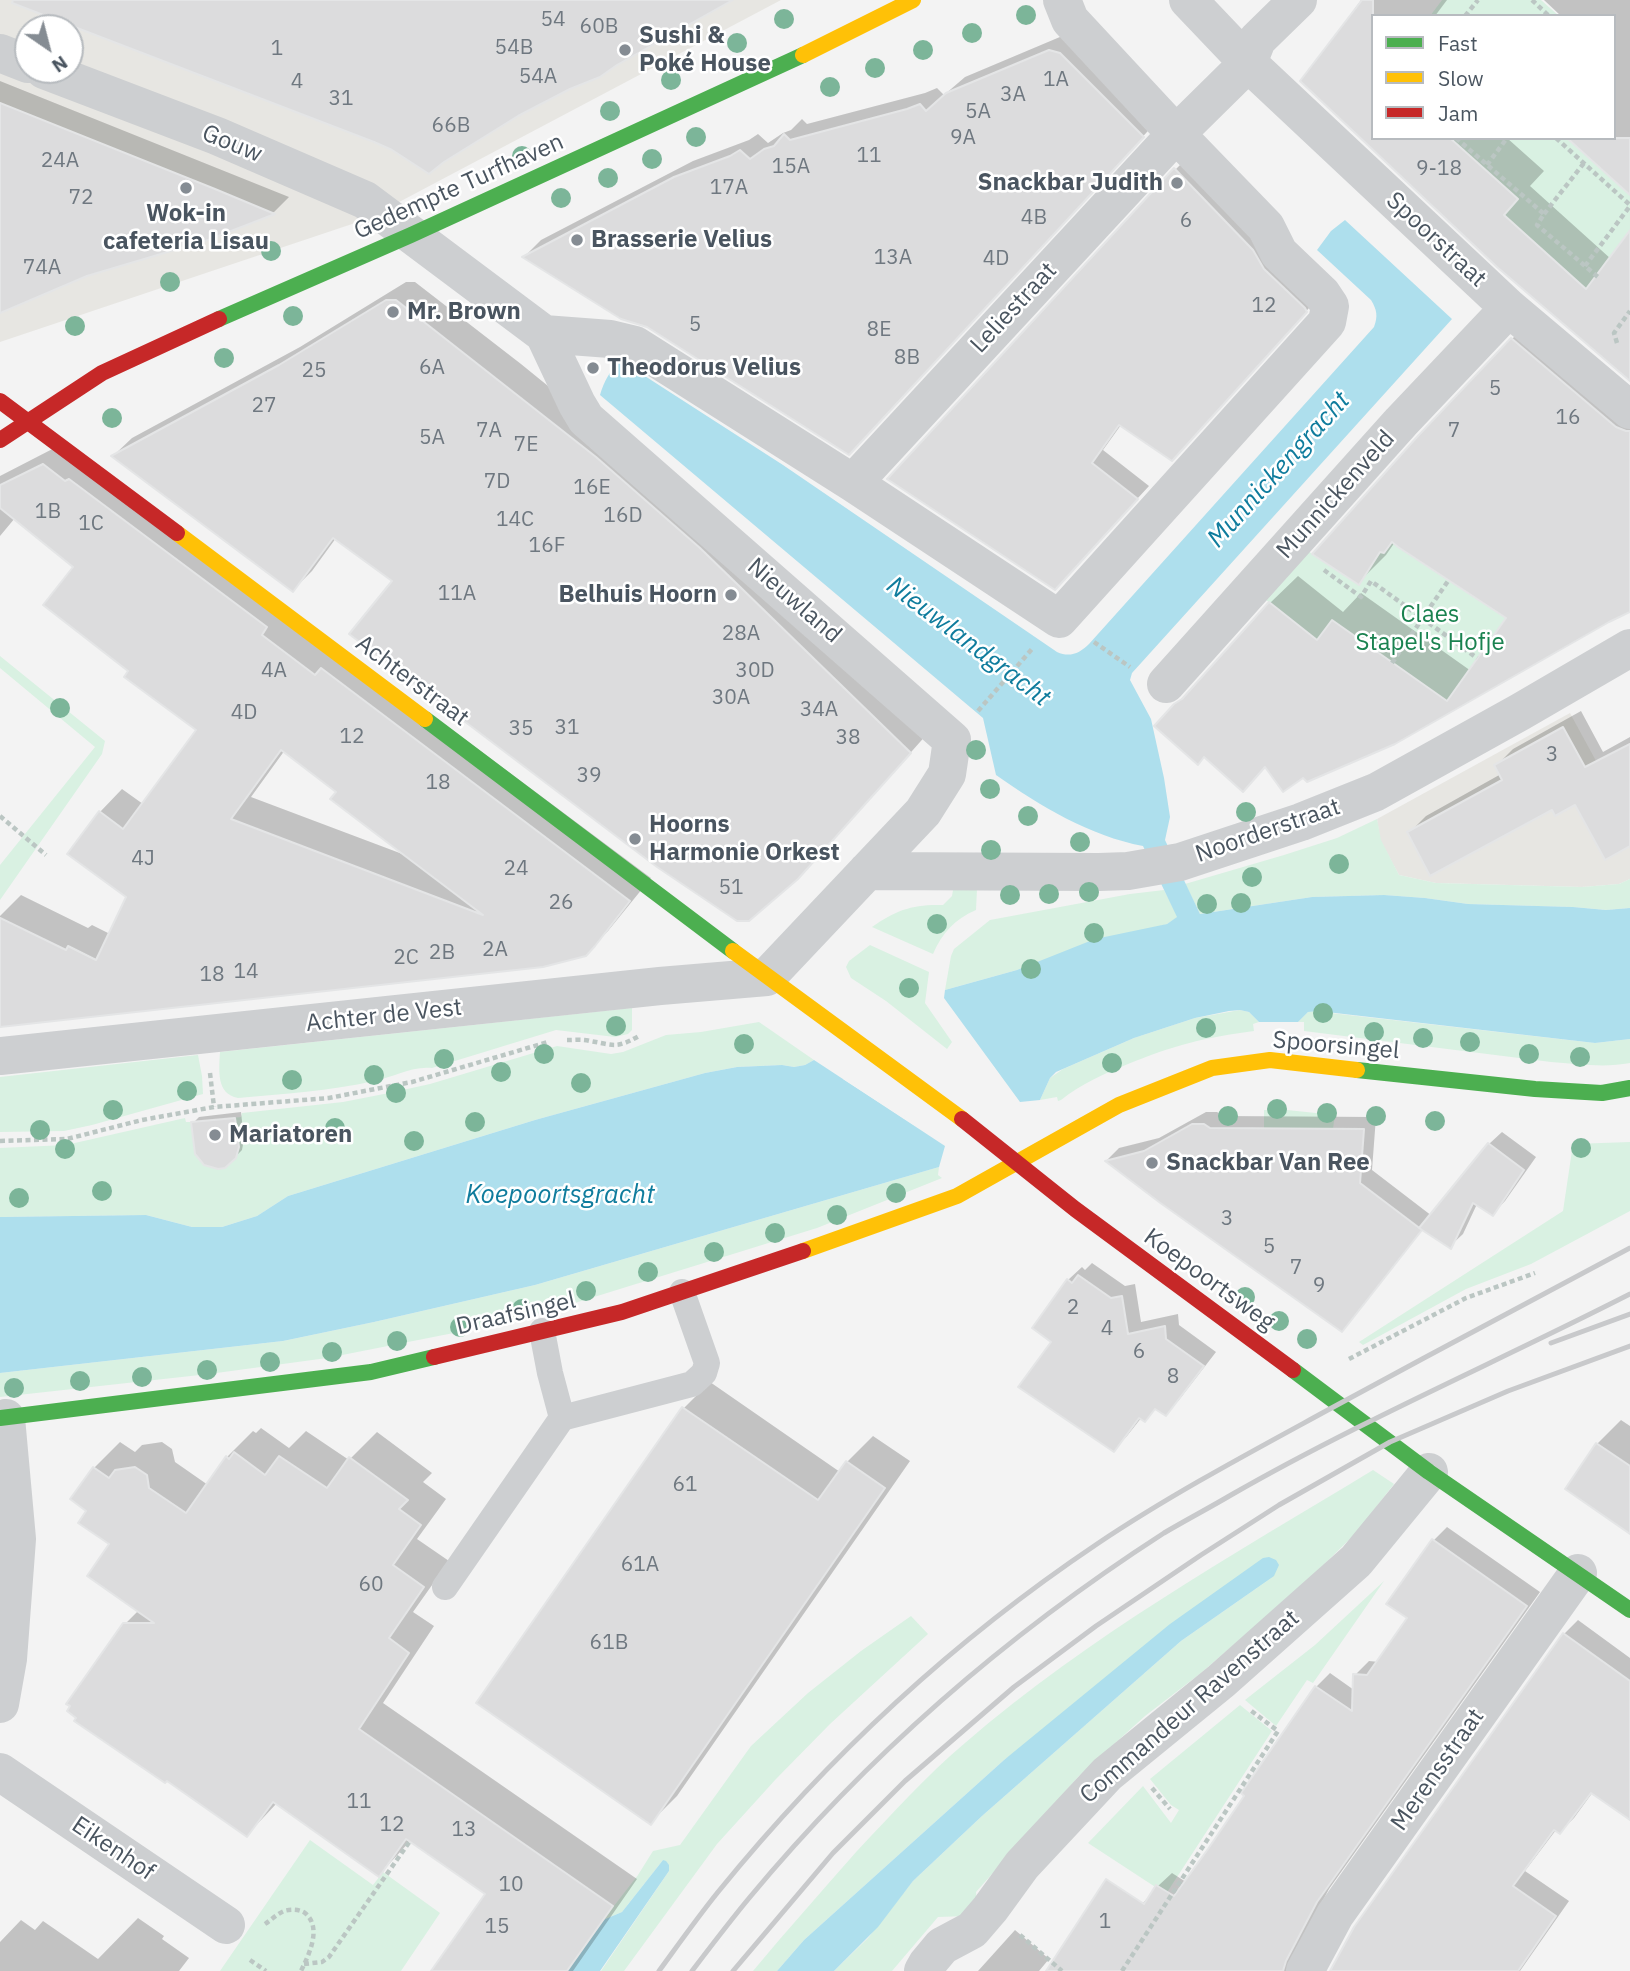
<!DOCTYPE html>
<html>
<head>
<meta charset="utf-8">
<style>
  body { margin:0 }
  #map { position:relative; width:1630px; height:1971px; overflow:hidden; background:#f3f3f3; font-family:"IBM Plex Sans",sans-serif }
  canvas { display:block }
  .legend { position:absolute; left:1371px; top:14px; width:245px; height:126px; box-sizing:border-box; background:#fff; border:2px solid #b7bbbf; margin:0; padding:9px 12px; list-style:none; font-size:21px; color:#4a5560 }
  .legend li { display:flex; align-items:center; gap:14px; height:35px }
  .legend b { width:35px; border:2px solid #b7bbbf }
  .north { position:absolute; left:14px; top:14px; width:70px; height:70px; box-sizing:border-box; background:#fff; border:2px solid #b7bbbf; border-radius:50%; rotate:145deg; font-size:19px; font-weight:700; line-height:28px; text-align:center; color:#4a5560 }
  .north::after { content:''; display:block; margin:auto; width:24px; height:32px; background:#858c93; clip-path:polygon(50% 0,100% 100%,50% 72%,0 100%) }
</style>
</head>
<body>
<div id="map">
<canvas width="1630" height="1971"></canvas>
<ul class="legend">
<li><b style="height:9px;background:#4caf50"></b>Fast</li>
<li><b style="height:9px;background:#ffc107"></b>Slow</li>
<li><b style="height:9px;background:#c62828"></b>Jam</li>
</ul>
<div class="north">N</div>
</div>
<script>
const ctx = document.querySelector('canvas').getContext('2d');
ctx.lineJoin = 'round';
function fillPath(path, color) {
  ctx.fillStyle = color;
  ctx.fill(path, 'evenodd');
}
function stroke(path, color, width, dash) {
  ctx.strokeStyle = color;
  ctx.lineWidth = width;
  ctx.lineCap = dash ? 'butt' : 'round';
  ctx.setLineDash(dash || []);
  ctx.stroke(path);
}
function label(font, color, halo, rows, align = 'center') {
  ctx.font = font + ' "IBM Plex Sans",sans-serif';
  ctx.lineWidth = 5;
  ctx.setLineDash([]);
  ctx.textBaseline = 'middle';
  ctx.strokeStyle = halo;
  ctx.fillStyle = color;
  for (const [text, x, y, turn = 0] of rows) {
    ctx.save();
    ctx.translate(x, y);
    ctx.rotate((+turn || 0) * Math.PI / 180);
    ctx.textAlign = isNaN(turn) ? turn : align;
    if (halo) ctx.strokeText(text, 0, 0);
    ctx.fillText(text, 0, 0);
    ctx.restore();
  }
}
const commercial = new Path2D(`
  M0,0H781L367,219L0,342ZM28,28H70V70H28Z
  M1570,713L1630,823V879L1619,884L1582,887L1436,883L1399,875L1380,840L1377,819Z`);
const green = new Path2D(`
  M1442,0H1541L1559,16H1430Z
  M1450,138H1567L1630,195V230L1586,289L1504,215L1518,199Z
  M1392,542L1398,547L1506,618L1448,702L1332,621L1317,640L1266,600L1308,551L1324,562L1380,552L1384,553Z
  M0,656L105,741L102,754L0,900V865L95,747L0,668Z
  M1377,819L1381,840L1399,875L1436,883L1582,887L1619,884L1630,879V908L1606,910L1573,907L1468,904L1425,898L1384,895L1312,897L1200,914L1185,884L1284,855L1337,838Z
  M977,889L976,910C955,919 942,933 933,954L872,927C896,910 913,904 943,905L952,896L953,890Z
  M1164,890L1178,917L1167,924L1017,970L945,990L951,956L954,949L990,920L1130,894Z
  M870,945L929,972L925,1003L952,1042L947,1049L886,1001L851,978L846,967L849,961Z
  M632,1008V1030L628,1034L615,1037L556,1030L432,1068C411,1066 395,1077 374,1081C330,1091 283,1094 238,1098C216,1094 219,1070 220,1052Z
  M1240,1010L1249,1012L1259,1022L1253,1024L1254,1031C1206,1037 1172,1046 1128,1064C1104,1074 1081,1084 1061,1100L1058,1101L1057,1097L1040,1100L1050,1078L1063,1069L1134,1038L1195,1018Z
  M1313,1011L1595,1043L1630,1039V1063C1605,1068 1577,1064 1551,1062L1304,1031V1022H1298L1308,1012Z
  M759,1022L814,1060L805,1065L794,1067L782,1065L737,1067L705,1073L535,1120L288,1196L257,1216L222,1227H192L146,1215L0,1217V1148L66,1145L185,1118L186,1122H191L241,1117L242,1113L343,1102L389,1093L430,1084L557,1046L611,1054L623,1052L666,1035L701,1032Z
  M198,1055L202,1076L203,1094L92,1125L64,1131L0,1132V1077Z
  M1264,1110H1287L1335,1115L1333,1129L1264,1128Z
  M1630,1142V1211L1531,1264L1466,1289L1363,1345L1359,1342L1563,1211L1573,1144Z
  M939,1167L938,1175L942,1178L817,1228L552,1310L484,1327L327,1358L209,1374L0,1397V1373L283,1341L374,1322L535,1285Z
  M1373,1470L1394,1484L1356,1533L1305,1583L1201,1673L1145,1716L1079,1776L976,1892L977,1905L967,1916L938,1917L892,1971H834L868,1938L913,1881L982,1816L1181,1641L1274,1576L1004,1760L804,1940L777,1971H753C787,1930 822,1891 857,1851C892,1814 926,1776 965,1743C1090,1635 1233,1555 1373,1470Z
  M1384,1581L1313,1683L1307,1680L1276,1726L1245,1700L1315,1645Z
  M911,1616L928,1634L830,1724L776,1779L717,1844L624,1971H601L669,1871L663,1860L622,1912L603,1920L638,1875L653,1851L680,1845L751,1746L808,1693L861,1651Z
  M1240,1705L1272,1731L1166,1894L1088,1843L1143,1786L1171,1823L1179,1810L1171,1805L1150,1779Z
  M310,1840L373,1885L383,1872L440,1913L401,1971H220Z`);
const water = new Path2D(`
  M1345,220L1452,319L1132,673L1130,680L1151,719L1164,778L1170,817L1165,840L1200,914L1312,897L1384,895L1425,898L1468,904L1573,907L1606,910L1630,908V1039L1595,1043L1318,1011L1308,1012L1298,1022H1259L1249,1012L1240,1010L1229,1011L1195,1018L1134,1038L1056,1072L1050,1078L1040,1100L1020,1102L944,998L945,990L1017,970L1095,939L1167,924L1177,917L1143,846C1090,836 1040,806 996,775L983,718L600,395C604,381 610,371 620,360L783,465L1057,652C1070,658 1080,653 1089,644L1374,327C1378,316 1377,310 1371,300L1317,250L1331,231Z
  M814,1060L945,1146L939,1167L535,1285L374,1322L283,1341L0,1373V1217L146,1215L192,1227H222L257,1216L288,1196L535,1120L705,1073L737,1067L782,1065L794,1067L805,1065Z
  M1269,1557L1276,1560L1279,1565L1274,1576L1181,1641L982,1816L913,1881L878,1927L834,1971H777L804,1940L1004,1760L1170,1624L1263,1558Z
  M663,1860L666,1861L669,1865V1871L600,1971H567L603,1920L622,1912Z`);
const pier = new Path2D(`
  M959,1020L980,1049L1001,1077L998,1079L977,1051L956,1022Z
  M846,1077L876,1096L917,1124L914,1125L843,1079Z`);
const shadow = new Path2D(`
  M1361,0H1447L1435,16H1373V138H1507L1544,171L1530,186L1611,259L1630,233V379L1302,81Z
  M1544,0H1630V193L1614,138V16H1561Z
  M1067,34L1159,119L866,436L647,325L525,256L541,240L693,161L749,140L758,134L768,143L783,133L791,130L802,119L807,124L925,93L937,88L944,95L965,77Z
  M0,81L289,197L274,212L207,238L86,274L13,306L0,313Z
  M1188,157L1318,298L1185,446L1121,425L1103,450L1149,486L1055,588L1175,170Z
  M406,282H415L521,364L612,438L928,733L817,858L394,581L336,538L312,571L293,590L113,456L132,438L300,347Z
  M1539,312L1630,388V608L1303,776L1267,766L1243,789L1175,705L1205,676L1270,603L1298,576L1343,612L1361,593L1471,671L1509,618L1395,542L1386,555L1358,583L1512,339Z
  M66,442L651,878L608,931L585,954L0,1026V916L21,895L88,928L92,925L110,934L128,897L100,812L122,789L143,804L198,729L130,671L76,566L15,518L0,536V476ZM285,750L339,792L405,855L251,797Z
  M1581,711L1603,752L1630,737V810L1575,802L1409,833L1426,816L1501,774L1496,766L1513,749Z
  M241,1112L244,1139L242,1150L235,1157L193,1123L199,1117Z
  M1206,1112H1217L1224,1116L1376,1117L1372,1170L1432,1216L1489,1144L1502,1132L1536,1157L1505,1201L1493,1214L1477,1204L1463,1234L1450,1246L1423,1229L1354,1317L1341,1330L1107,1160L1119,1148L1159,1138Z
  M1092,1263L1125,1286L1135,1284L1141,1322L1178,1314L1179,1325L1216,1352L1179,1400L1166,1413L1157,1407L1144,1420L1142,1417L1127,1436L1114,1450L1054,1342L1034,1327L1068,1280L1082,1267L1085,1270Z
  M710,1382L840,1472L847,1462L873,1436L910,1461L677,1796L651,1822L684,1408Z
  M1621,1420L1630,1426V1533L1567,1488L1598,1443Z
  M261,1428L289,1448L306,1431L349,1460L377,1432L432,1473L423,1482L446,1499L417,1539L449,1561L413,1612L434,1626L383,1703L637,1879L573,1971H434L488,1894L411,1840L379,1875L277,1803L247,1835L125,1624L139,1610L112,1544L89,1510L94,1468L120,1442L135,1452L142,1445L162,1442L172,1449L175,1462L208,1485L227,1457L253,1431L256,1433Z
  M1447,1527L1540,1592L1329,1889L1299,1946L1303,1971H1100L1143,1903L1158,1886L1172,1873L1186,1882L1210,1850L1316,1687L1330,1673L1354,1690L1355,1675L1369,1661L1379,1662L1409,1617L1433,1541Z
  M1578,1620L1630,1658V1818L1593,1792L1574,1818L1560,1832L1556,1830L1525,1871L1569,1901L1520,1971H1332L1564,1634Z
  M138,1918L164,1936L162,1939L189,1958L179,1971H0V1942L21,1920L35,1930L43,1921L98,1959Z
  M1015,1930L1049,1959L1039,1971H978Z`);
const building = new Path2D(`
  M13,0H733L617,65L600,77L570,89L518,116L444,162L429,174L392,150L374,142L12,3Z
  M1362,0H1373V138H1450L1518,199L1504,215L1586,289L1630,230V381L1497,267L1300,81Z
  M1049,50L1060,53L1144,137L849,455L647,327L621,319L522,257L674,177L730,156L740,150L750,159L764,149L774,146L784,134L790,140L907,109L920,104L926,111L946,93Z
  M0,103L215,189L275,214L208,240L87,276L0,313Z
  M1567,138H1630V195Z
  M1174,168L1253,250L1264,269L1305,308L1307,312L1172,461L1119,425L1092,463L1138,499L1055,590L887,479Z
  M386,300H396L596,457L700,548L911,753L798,879L749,921H737L657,867L349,634L392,581L333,538L293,592L111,456L279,365Z
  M1511,338L1616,427L1626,431H1630V612L1609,622L1395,744L1307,782L1303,778L1283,792L1265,767L1243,792L1204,757L1198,765L1154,726L1174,704L1182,699L1269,602L1317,640L1332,620L1447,701L1506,618L1398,547L1392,542L1384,553L1380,552L1359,585L1312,554L1417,437Z
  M43,464L65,481L69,479L267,627L262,635L315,675L321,668L630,901L595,946L586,956L543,967L0,1027V918L66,950L68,946L96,960L126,897L67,854L99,811L123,829L196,730L124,677L128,671L43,605L73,567L0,508V485ZM281,750L336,792L330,799L483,915L231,819Z
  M1563,727L1585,767L1630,744V846L1605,860L1575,805L1555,816L1552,810L1430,876L1407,832L1502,780L1494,765Z
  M235,1118L239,1147L236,1158L225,1168L218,1169L204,1165L195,1154L191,1122Z
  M1192,1124H1204L1210,1128L1364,1129L1360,1183L1422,1230L1342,1332L1159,1202L1105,1161L1144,1151Z
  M1488,1143L1524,1170L1493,1216L1473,1203L1451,1249L1419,1228Z
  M1078,1275L1111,1298L1122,1296L1128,1334L1165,1326L1166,1339L1204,1366L1166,1416L1155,1409L1145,1422L1139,1418L1114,1452L1018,1387L1051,1342L1032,1328L1067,1279L1072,1283Z
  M682,1407L818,1500L846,1461L885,1488L651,1825L476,1703Z
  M1596,1443L1630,1466V1534L1565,1489Z
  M234,1452L265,1475L279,1456L327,1488L349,1457L408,1500L399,1509L421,1525L393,1565L424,1587L389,1638L409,1653L359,1729L613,1906L567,1971H431L485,1894L406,1839L379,1877L273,1802L247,1837L167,1781L165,1783L74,1721L76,1718L67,1711L70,1706L66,1704L123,1623H154L87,1576L109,1544L78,1523L86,1511L70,1499L93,1467L109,1478L115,1470L135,1467L147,1475L149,1488L186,1513L226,1456L229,1459Z
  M1432,1539L1527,1606L1317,1902L1286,1961L1283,1971H1046L1106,1879L1144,1904L1156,1885L1174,1896L1208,1849L1244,1796L1241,1793L1315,1686L1352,1711L1353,1674L1367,1675L1407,1618L1386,1604Z
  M1563,1633L1630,1681V1820L1591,1793L1560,1834L1554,1830L1513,1886L1556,1916L1518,1971H1330L1354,1927Z`);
const path = new Path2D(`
  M1532,0L1549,16
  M1465,16L1478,0
  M1456,138L1544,214L1537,225L1598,277
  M1556,138L1630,205
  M1487,165L1507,138
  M1544,214L1584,163
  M1585,266L1630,206
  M1617,343L1614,333L1630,311
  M1324,570L1361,597L1371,581L1477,658
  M1094,642L1130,667
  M1392,663L1448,581
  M978,711L1032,649
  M0,816L46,855
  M567,1040C574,1040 583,1039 590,1041C614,1045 616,1049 639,1036
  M210,1073L214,1107
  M0,1141L67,1139L142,1120L214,1107L329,1098L370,1090L412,1082L548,1042
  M1349,1359L1466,1298L1535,1273
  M1152,1788L1170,1809
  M265,1924C271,1920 277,1914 284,1911C291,1909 299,1909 305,1913C323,1928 308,1956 301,1971
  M1020,1935L1062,1971
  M250,1960L266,1971
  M304,1964L322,1962L329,1957L410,1841
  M1122,1971L1278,1731L1250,1710`);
const lane = new Path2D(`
  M542,1331L550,1373L562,1418
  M445,1587L562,1418L692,1384L704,1373L707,1363L682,1292`);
const street = new Path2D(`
  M1188,0L1248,63L1509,308L1630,410
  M0,53L28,64
  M544,334L610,339L635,345L853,483L1059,619L1327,322L1330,306L1322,294L1279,253L1266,227L1176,134L1070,20L1062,0
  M853,483L1176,134L1248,63L1257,40L1298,0
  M1166,684L1401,422L1509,308
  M867,871L1099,872L1128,871L1180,862L1301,822L1376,792L1520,712L1630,648
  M0,1056L660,986L767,977L923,812L947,774L952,740L586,419L577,404L544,334L365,200L217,136L44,70
  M0,1704L8,1659L17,1539L6,1418
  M0,1772L226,1925
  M923,1971L927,1964L942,1946L972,1930L990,1909L1022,1865L1107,1774L1221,1681L1356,1561L1429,1472
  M1305,1971L1335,1915L1578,1573`);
const fast = new Path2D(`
  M219,319L411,235L803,55
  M425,719L733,951
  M1357,1070L1535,1089L1602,1093L1630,1088
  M1293,1370L1429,1472L1630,1610
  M0,1418L371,1372L434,1357`);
const slow = new Path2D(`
  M803,55L913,0
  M177,533L425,719
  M733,951L962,1119
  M803,1251L957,1196L1119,1105L1212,1068L1270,1060L1357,1070`);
const jam = new Path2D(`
  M0,401L177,533
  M0,440L102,373L219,319
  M962,1119L1075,1209L1293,1370
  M434,1357L622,1312L803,1251`);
const rail = new Path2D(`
  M1551,1343L1630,1314
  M659,1971C678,1945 697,1918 718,1892C826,1759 954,1640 1097,1544C1170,1495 1249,1453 1326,1411C1427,1356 1529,1302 1630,1248
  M692,1971C711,1946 730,1921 750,1897C868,1755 1009,1633 1164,1533C1186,1520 1209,1508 1231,1495C1360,1421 1497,1362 1630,1294
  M733,1971L833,1853L905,1781L1014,1687L1096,1626L1201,1555L1279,1505L1390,1442L1508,1391L1630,1346`);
const trees = [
  [1026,15],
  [784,19],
  [972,33],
  [737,43],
  [923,50],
  [875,68],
  [671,80],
  [830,87],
  [610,111],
  [696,137],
  [522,156],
  [652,159],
  [608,178],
  [561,198],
  [271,251],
  [170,282],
  [293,316],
  [75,326],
  [224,358],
  [112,418],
  [60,708],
  [976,750],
  [990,789],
  [1246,812],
  [1028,816],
  [1080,842],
  [991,850],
  [1339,864],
  [1252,877],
  [1089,892],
  [1049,894],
  [1010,895],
  [1241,903],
  [1207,904],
  [937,924],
  [1094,933],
  [1031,969],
  [909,988],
  [1323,1013],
  [616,1026],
  [1206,1028],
  [1374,1032],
  [1423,1038],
  [1470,1042],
  [744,1044],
  [544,1054],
  [1529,1054],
  [1580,1057],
  [444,1059],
  [1112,1063],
  [501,1072],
  [374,1075],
  [292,1080],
  [581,1083],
  [187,1091],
  [396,1093],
  [1277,1109],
  [113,1110],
  [1327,1113],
  [1228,1116],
  [1376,1116],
  [1435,1121],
  [475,1122],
  [335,1128],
  [40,1130],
  [414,1141],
  [1581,1148],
  [65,1149],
  [102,1191],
  [896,1193],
  [19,1198],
  [837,1215],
  [775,1233],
  [714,1252],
  [648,1272],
  [586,1291],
  [1245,1297],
  [522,1309],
  [1279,1321],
  [460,1327],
  [1307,1339],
  [397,1341],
  [332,1352],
  [270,1362],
  [207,1370],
  [142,1377],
  [80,1381],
  [14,1388]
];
const markers = [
  [625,50,7,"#858c93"],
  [1177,183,7,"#858c93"],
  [186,188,7,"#858c93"],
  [577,240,7,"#858c93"],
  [393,312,7,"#858c93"],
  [593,368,7,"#858c93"],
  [731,595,7,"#858c93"],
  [635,839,7,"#858c93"],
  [215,1135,7,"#858c93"],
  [1152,1163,7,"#858c93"]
];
const numberNames = [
  ["54",553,20],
  ["60B",599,27],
  ["54B",514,48],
  ["1",277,49],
  ["54A",538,77],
  ["1A",1056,80],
  ["4",297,82],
  ["3A",1013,95],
  ["31",341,99],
  ["5A",978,112],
  ["66B",451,126],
  ["9A",963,138],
  ["11",869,156],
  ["24A",60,161],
  ["15A",791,167],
  ["9-18",1439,169],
  ["17A",729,188],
  ["72",81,198],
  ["4B",1034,218],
  ["6",1186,221],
  ["13A",893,258],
  ["4D",996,259],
  ["74A",42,268],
  ["12",1264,306],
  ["5",695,325],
  ["8E",879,330],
  ["8B",907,358],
  ["6A",432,368],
  ["25",314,371],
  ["5",1495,389],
  ["27",264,406],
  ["16",1568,418],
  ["7A",489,431],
  ["7",1454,431],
  ["5A",432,438],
  ["7E",526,445],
  ["7D",497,482],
  ["16E",592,488],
  ["1B",48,512],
  ["16D",623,516],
  ["14C",515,520],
  ["1C",91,524],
  ["16F",547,546],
  ["11A",457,594],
  ["28A",741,634],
  ["4A",274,671],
  ["30D",755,671],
  ["30A",731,698],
  ["34A",819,710],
  ["4D",244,713],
  ["31",567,728],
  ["35",521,729],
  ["12",352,737],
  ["38",848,738],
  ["3",1552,755],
  ["39",589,776],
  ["18",438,783],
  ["4J",143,859],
  ["24",516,869],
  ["51",731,888],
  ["26",561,903],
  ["2A",495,950],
  ["2B",442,953],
  ["2C",406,958],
  ["14",246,972],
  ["18",212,975],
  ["3",1227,1219],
  ["5",1269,1247],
  ["7",1296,1268],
  ["9",1319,1286],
  ["2",1073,1308],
  ["4",1107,1329],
  ["6",1139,1352],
  ["8",1173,1377],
  ["61",685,1485],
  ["61A",640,1565],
  ["60",371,1585],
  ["61B",609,1643],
  ["11",359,1802],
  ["12",392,1825],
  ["13",464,1830],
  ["10",511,1885],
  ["1",1105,1922],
  ["15",497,1927]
];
const poiNames = [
  ["Sushi &",639,36],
  ["Poké House",639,64],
  ["Snackbar Judith",1163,183,"right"],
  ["Wok-in",186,214,"center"],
  ["cafeteria Lisau",186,242,"center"],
  ["Brasserie Velius",591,240],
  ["Mr. Brown",407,312],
  ["Theodorus Velius",607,368],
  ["Belhuis Hoorn",717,595,"right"],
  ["Hoorns",649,825],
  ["Harmonie Orkest",649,853],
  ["Mariatoren",229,1135],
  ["Snackbar Van Ree",1166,1163]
];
const streetNames = [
  ["Gouw",232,144,22],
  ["Gedempte Turfhaven",459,187,-24],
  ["Spoorstraat",1436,240,43],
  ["Leliestraat",1014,308,-47],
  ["Munnickenveld",1336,495,-48],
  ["Nieuwland",794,601,41],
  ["Achterstraat",412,681,37],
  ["Noorderstraat",1268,831,-19],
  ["Achter de Vest",384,1016,-6],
  ["Spoorsingel",1336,1046,5],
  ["Koepoortsweg",1209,1280,36],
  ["Draafsingel",516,1314,-13],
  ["Commandeur Ravenstraat",1190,1707,-41],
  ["Merensstraat",1438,1770,-55],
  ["Eikenhof",113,1849,34]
];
const parkNames = [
  ["Claes",1430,615],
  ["Stapel's Hofje",1430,643]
];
const waterNames = [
  ["Munnickengracht",1279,470,-48],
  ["Nieuwlandgracht",968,642,37],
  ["Koepoortsgracht",560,1195]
];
fillPath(commercial, '#e7e6e2');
fillPath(green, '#d9f1e2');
fillPath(water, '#aedfed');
fillPath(pier, '#f3f3f3');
fillPath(shadow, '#0003');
fillPath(building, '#dcdcdd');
stroke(building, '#e4e5e6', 2);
stroke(path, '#bbc6c3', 4.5, [5, 3.5]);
stroke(lane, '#cdcfd1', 26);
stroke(street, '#cdcfd1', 38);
stroke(fast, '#4caf50', 16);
stroke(slow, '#ffc107', 16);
stroke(jam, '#c62828', 16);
stroke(rail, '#c8c9cb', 5);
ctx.fillStyle = '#7cb599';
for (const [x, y] of trees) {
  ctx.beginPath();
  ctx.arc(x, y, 10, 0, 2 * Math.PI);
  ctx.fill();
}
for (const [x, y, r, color] of markers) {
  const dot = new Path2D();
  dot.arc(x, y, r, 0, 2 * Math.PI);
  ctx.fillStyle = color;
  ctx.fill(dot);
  stroke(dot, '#fff', 2.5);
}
label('21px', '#6f7880', null, numberNames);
label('bold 24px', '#4a5560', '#fff', poiNames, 'left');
label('24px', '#4a5560', '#fff', streetNames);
label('24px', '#1a8250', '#fff', parkNames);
label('italic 26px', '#0f7c9d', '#fff', waterNames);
</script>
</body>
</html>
